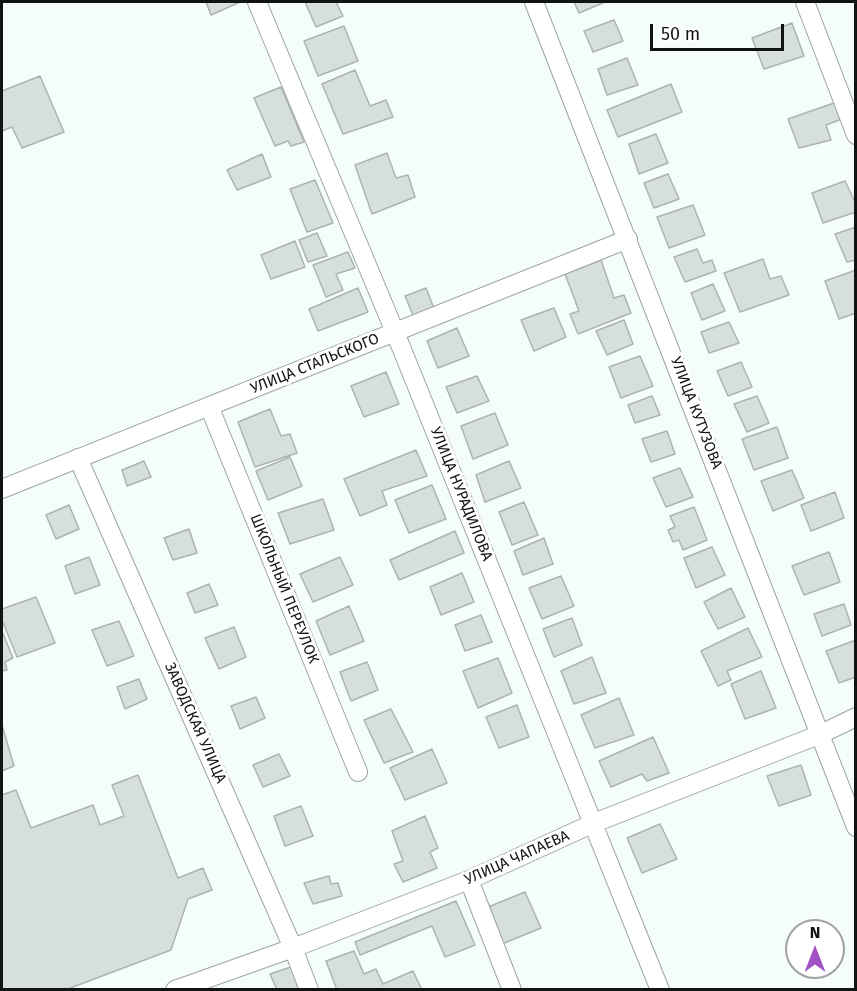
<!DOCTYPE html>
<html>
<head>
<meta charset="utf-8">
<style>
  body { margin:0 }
  #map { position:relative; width:857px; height:991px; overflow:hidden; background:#f5fdf9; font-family:"Fira Sans",sans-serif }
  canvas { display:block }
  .frame { position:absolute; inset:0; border:3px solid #121413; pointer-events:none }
  .north { position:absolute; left:785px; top:919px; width:60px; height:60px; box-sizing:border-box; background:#fff; border:2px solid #a0a1a1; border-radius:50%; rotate:0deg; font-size:16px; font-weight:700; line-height:24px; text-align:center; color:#121413 }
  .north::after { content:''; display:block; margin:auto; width:21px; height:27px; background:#a051c2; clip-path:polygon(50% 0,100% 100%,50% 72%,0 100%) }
  .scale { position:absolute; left:650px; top:24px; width:134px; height:27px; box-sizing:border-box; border:3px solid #121413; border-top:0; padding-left:8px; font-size:18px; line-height:21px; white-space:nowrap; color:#121413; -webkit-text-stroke:4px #fff; paint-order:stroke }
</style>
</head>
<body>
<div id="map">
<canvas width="857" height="991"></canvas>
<div class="frame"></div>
<div class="north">N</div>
<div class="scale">50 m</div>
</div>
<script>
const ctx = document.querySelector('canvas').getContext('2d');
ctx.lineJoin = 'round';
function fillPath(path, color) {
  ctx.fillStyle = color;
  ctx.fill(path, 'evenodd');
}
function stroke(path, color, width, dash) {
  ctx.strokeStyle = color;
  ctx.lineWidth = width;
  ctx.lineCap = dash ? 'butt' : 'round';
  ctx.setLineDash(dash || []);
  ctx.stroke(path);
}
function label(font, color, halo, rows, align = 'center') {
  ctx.font = font + ' "Fira Sans",sans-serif';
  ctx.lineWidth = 6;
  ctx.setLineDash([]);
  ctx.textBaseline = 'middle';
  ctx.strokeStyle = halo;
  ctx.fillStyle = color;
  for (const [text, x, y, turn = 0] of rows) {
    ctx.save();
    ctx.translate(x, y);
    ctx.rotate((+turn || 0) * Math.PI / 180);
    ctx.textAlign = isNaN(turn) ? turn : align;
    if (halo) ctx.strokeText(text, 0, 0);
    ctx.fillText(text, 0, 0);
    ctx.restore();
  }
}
const building = new Path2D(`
  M206,2H238V3L211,15Z
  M305,2H336L343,16L316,27Z
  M574,2H603V3L579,13Z
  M614,20L623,41L593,52L584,31Z
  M792,23L804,56L764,69L752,38Z
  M344,26L358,61L318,76L304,41Z
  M627,58L638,85L607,95L598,69Z
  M355,70L370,106L386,100L393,117L343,134L322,84Z
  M40,76L64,132L22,148L12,127L2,131V91Z
  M671,84L682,112L618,137L607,110Z
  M281,87L304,142L291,146L288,141L275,146L254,98Z
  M837,102L842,119L826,125L831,140L799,148L788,119Z
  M656,134L668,163L639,174L629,144Z
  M387,153L396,178L408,175L415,197L372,214L355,165Z
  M262,154L271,177L237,190L227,170Z
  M668,174L679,199L654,208L644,183Z
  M315,180L333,223L307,232L290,189Z
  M845,181L856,204V212L823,223L812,193Z
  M693,205L705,235L669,248L657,217Z
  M856,227V260L847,262L835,234Z
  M317,233L327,256L308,262L299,240Z
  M295,241L305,267L271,279L261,255Z
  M697,249L703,263L712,260L716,271L685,282L674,257Z
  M348,252L355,268L336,274L343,290L326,297L313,265Z
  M763,259L770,279L781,276L789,295L740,312L724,273Z
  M601,260L614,298L624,295L631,313L578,334L570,314L579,311L565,274Z
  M856,270V313L839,319L825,281Z
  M713,284L725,311L702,320L691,293Z
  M358,288L368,312L318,331L309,309Z
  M426,288L435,311L415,320L405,296Z
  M554,308L566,337L534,351L521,320Z
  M624,320L633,344L607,355L596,331Z
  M729,322L739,343L709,353L701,332Z
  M457,328L469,356L438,368L427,341Z
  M640,356L653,386L621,398L609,367Z
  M741,362L752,387L728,396L717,371Z
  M386,372L399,404L364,417L351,386Z
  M477,376L489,401L457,413L446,387Z
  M652,396L660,415L635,423L628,405Z
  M757,396L769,423L747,432L734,404Z
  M270,409L281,436L290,434L297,453L255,467L238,422Z
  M495,413L508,445L473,459L461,426Z
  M777,427L788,458L754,470L742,439Z
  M667,431L675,454L651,462L642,439Z
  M416,450L427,476L382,491L387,505L360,516L344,479Z
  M290,457L302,486L268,500L256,471Z
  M144,461L151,477L127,486L122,470Z
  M509,461L521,488L485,502L476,475Z
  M680,468L693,497L666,507L653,478Z
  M792,470L804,498L773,511L761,481Z
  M432,485L446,519L409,533L395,500Z
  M835,492L844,518L811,531L801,505Z
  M323,499L334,530L290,544L278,513Z
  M524,502L538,535L512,545L499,512Z
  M69,505L79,529L56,539L46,515Z
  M694,507L707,540L683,550L679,540L673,542L668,530L675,527L670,516Z
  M189,529L197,553L173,560L164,538Z
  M455,531L464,553L399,580L390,560Z
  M544,538L553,564L523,575L514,551Z
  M712,547L725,575L696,588L684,558Z
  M829,552L840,582L804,595L792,566Z
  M89,557L100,585L75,594L65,566Z
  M340,557L353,585L313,602L300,574Z
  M462,573L474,602L441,615L430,587Z
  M561,576L574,606L542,619L529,588Z
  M209,584L218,605L195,613L187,593Z
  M731,588L745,617L718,629L704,602Z
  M36,597L55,643L17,657L2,620V609Z
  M844,604L851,625L822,636L814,614Z
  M349,606L364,641L330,655L316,621Z
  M481,615L492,642L465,651L455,625Z
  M572,618L582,645L554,657L543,629Z
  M119,621L134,656L107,666L92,630Z
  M234,627L246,657L219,669L205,638Z
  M748,628L762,657L727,671L731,680L718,686L701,651Z
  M2,631L13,658L5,662L7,670L2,671Z
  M856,640V677L839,683L826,651Z
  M592,657L606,693L574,704L561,671Z
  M498,658L512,693L478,708L463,671Z
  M367,662L378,690L351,701L340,672Z
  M761,671L776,708L745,719L731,684Z
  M139,679L147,699L125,709L117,687Z
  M256,697L265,718L240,729L231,706Z
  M619,698L634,735L595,748L581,715Z
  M517,705L529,737L499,748L486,717Z
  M391,709L413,752L384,763L364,720Z
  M2,725L14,766L2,771Z
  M653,737L669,773L647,781L642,774L611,787L599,761Z
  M432,749L447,783L405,800L390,768Z
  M279,754L290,776L263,787L253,765Z
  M801,765L811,795L779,806L767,776Z
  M138,775L178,878L203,868L212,890L188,899L171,950L65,990H2V795L16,790L31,828L93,805L100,825L124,816L112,785Z
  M301,806L313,836L285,846L274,816Z
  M425,816L438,848L430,852L437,868L403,882L394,864L403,861L392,831Z
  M660,824L677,859L642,873L627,838Z
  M329,876L331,884L338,883L342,896L313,904L304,883Z
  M525,892L541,928L502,944L488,907Z
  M456,901L475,945L445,957L432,926L360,955L355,942Z
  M354,951L364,974L376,969L383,984L413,971L422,990H337L326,961Z
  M291,967L300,990H277L270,974Z`);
const minor = new Path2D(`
  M257,2L395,332L660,990
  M534,2L856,827
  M805,2L856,135
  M209,406L358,772
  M78,458L293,948L309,990
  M2,489L628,239
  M469,880L512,990
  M175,990L293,948L469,880L594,823L821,734L856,717`);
const streetNames = [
  ["УЛИЦА СТАЛЬСКОГО",315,364,-22],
  ["УЛИЦА КУТУЗОВА",696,413,69],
  ["УЛИЦА НУРАДИЛОВА",461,494,68],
  ["ШКОЛЬНЫЙ ПЕРЕУЛОК",284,589,68],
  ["ЗАВОДСКАЯ УЛИЦА",195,723,66],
  ["УЛИЦА ЧАПАЕВА",517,858,-24]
];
fillPath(building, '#d7dfdb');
stroke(building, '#acb4b0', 1.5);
stroke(minor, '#9da4a1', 20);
stroke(minor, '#fff', 18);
label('15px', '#121413', '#fff', streetNames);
</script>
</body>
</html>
